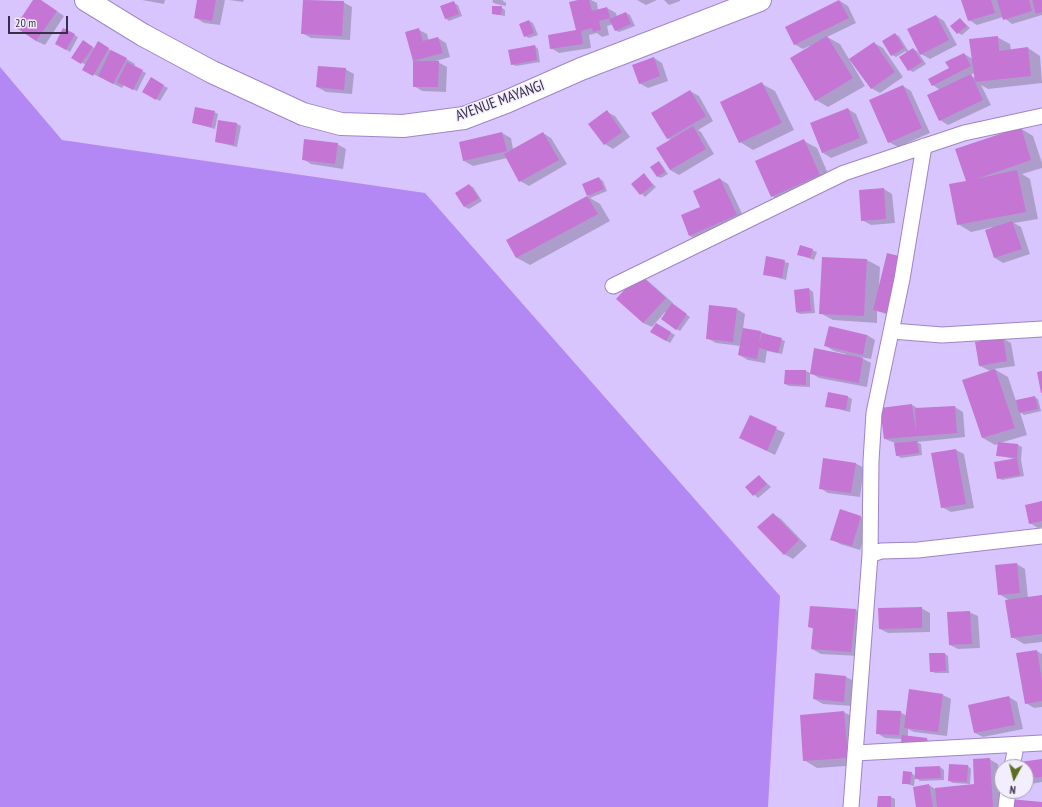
<!DOCTYPE html>
<html>
<head>
<meta charset="utf-8">
<style>
  body { margin:0 }
  #map { position:relative; width:1042px; height:807px; overflow:hidden; background:#d9c5fe; font-family:"PT Sans Narrow",sans-serif }
  canvas { display:block }
  .north { position:absolute; left:994px; top:759px; width:40px; height:40px; box-sizing:border-box; background:#f3eefd; border:1px solid #a9a1b5; border-radius:50%; rotate:187deg; font-size:11px; font-weight:700; line-height:16px; text-align:center; color:#392e4a }
  .north::after { content:''; display:block; margin:auto; width:14px; height:18px; background:#5d6f1c; clip-path:polygon(50% 0,100% 100%,50% 72%,0 100%) }
  .scale { position:absolute; left:8px; top:16px; width:60px; height:18px; box-sizing:border-box; border:2px solid #392e4a; border-top:0; padding-left:5px; font-size:12px; line-height:14px; white-space:nowrap; color:#392e4a; -webkit-text-stroke:3px #f3eefd; paint-order:stroke }
</style>
</head>
<body>
<div id="map">
<canvas width="1042" height="807"></canvas>
<div class="north">N</div>
<div class="scale">20 m</div>
</div>
<script>
const ctx = document.querySelector('canvas').getContext('2d');
ctx.lineJoin = 'round';
function fillPath(path, color) {
  ctx.fillStyle = color;
  ctx.fill(path, 'evenodd');
}
function stroke(path, color, width, dash) {
  ctx.strokeStyle = color;
  ctx.lineWidth = width;
  ctx.lineCap = dash ? 'butt' : 'round';
  ctx.setLineDash(dash || []);
  ctx.stroke(path);
}
function label(font, color, halo, rows, align = 'center') {
  ctx.font = font + ' "PT Sans Narrow",sans-serif';
  ctx.lineWidth = 3;
  ctx.setLineDash([]);
  ctx.textBaseline = 'middle';
  ctx.strokeStyle = halo;
  ctx.fillStyle = color;
  for (const [text, x, y, turn = 0] of rows) {
    ctx.save();
    ctx.translate(x, y);
    ctx.rotate((+turn || 0) * Math.PI / 180);
    ctx.textAlign = isNaN(turn) ? turn : align;
    if (halo) ctx.strokeText(text, 0, 0);
    ctx.fillText(text, 0, 0);
    ctx.restore();
  }
}
const forest = new Path2D(`
  M0,67L62,140L425,193L780,596L768,807H0Z`);
const shadow = new Path2D(`
  M35,0H40L64,16L45,45L36,41Z
  M142,0H165L164,4Z
  M198,0H225L220,25L204,23L196,18Z
  M229,0H244L243,2Z
  M304,0L343,2L352,7L350,40L311,38L302,33Z
  M493,0H502L506,3V6L496,4L492,2Z
  M582,0H591L597,3L598,10L607,8L616,13L617,17L626,13L630,15L635,26L619,32L615,30L613,24L607,26L609,35L602,37L597,33L589,35L591,48L559,53L551,48L578,31Z
  M637,0H657L646,5Z
  M664,0H680V1L669,5Z
  M962,0H1042V15L1012,24L1003,17L977,25L969,20Z
  M840,1L848,6L856,23L827,37L840,44L865,86L828,107L816,100L810,47L809,46L803,49L794,44L786,27Z
  M454,3L458,5L462,16L449,21L445,18Z
  M501,7L505,10V16L493,14Z
  M936,16L944,21L957,45L930,59L921,54Z
  M960,19L970,28L962,35L958,33Z
  M529,21L533,23L538,35L529,38L525,36Z
  M64,29L78,37L70,52L56,44Z
  M419,30L427,34L429,41L438,38L446,43L450,57L436,61L447,67L446,92L422,91L414,86V60Z
  M895,34L899,36L909,52L913,49L917,51L926,64L913,72L909,70L906,51L896,57L892,55Z
  M997,37L1010,44L1011,50L1028,48L1040,56L1042,83L988,89L981,85L991,105L948,125L940,120V90L933,85L964,54L973,59ZM975,73V78L970,75Z
  M83,41L95,49L98,43L135,64L134,67L146,73L137,91L124,85L122,88L83,69L86,65L72,57Z
  M874,43L883,48L903,77L880,93L871,88Z
  M535,46L538,49L540,62L516,66L512,64Z
  M654,58L662,63L668,81L648,88L639,83Z
  M345,69L354,74L352,94L326,92L317,87Z
  M151,79L168,88L160,101L144,92Z
  M762,84L775,91L794,130L753,150L740,142Z
  M903,86L911,91L930,133L898,147L889,142Z
  M690,91L699,96L713,121L698,130L701,132L714,154L679,175L670,170L671,140L667,138Z
  M848,109L856,114L868,143L831,158L823,153L811,124Z
  M214,112L218,114L215,129L193,123Z
  M607,112L615,116L630,137L613,149L605,144Z
  M237,124L241,126L237,147L216,142Z
  M1020,128L1033,136L1042,163V168L1022,174L1030,179L1038,219L1014,223L1021,227L1030,254L1003,263L995,258L986,231L993,227L971,232L958,224L967,181Z
  M502,133L511,138L513,149L543,133L551,138L567,164L529,186L520,181L507,158L473,166L464,161Z
  M804,141L817,148L832,183L784,203L772,196Z
  M337,144L346,149L343,169L311,164L303,159Z
  M659,162L662,165L668,174L661,178L657,176Z
  M644,175L656,187L645,197L632,184Z
  M599,178L603,181L607,191L590,198L600,204L610,221L530,265L517,258L507,240L589,196L584,184Z
  M720,179L728,184L745,220L698,240L690,236L702,208Z
  M469,185L473,187L482,201L469,209L465,207L456,193Z
  M884,189L892,194L895,223L871,225L862,220Z
  M801,246L817,252L814,260L798,254Z
  M767,258L789,263L786,280L764,274Z
  M823,258L867,260L880,267L879,286L898,318L877,311V323L833,320L820,313Z
  M639,275L647,280L673,303L672,305L690,317L680,331L676,329L665,312L652,327L643,323Z
  M809,289L813,292L815,313L800,314L796,312Z
  M737,309L745,314L743,329L761,332L785,341L782,354L767,351L765,363L748,360L739,355L741,346L716,343L707,338Z
  M656,324L675,335L670,343L651,332Z
  M867,335L875,340L871,359L860,357L871,363L867,387L819,378L811,373L846,355V354L834,351L826,346Z
  M1002,338L1011,343L1015,366L994,369L1008,377L1016,401L1034,397L1038,399L1041,411L1024,415L1020,412L1027,435L1000,443L1018,445L1022,447L1021,460L1024,476L1002,480L998,478L1014,459L997,455L999,444L995,445L983,438L990,371L980,366Z
  M786,371H806L810,373V387L789,386L785,384Z
  M848,397L852,399L850,412L826,406Z
  M912,405L919,409L955,407L963,412L965,437L917,442L921,444L922,455L901,458L897,455L895,443L885,439L881,409Z
  M751,417L785,433L775,455L741,438Z
  M956,450L964,454L974,508L951,512L942,507Z
  M855,463L864,468L860,497L828,493L820,488Z
  M759,476L771,487L758,498L746,487Z
  M1042,502V527L1038,528L1030,523Z
  M840,510L861,517L869,522L860,550L840,544L831,539Z
  M773,514L781,519L807,546L793,559L784,554Z
  M1017,564L1025,569L1028,598L1042,596V642L1024,644L1012,637L1009,600L999,594Z
  M921,608L930,613V632L888,633L880,629Z
  M856,610L864,615L859,656L821,654L812,649L814,629L809,627Z
  M969,612L978,616L980,648L958,649L950,645Z
  M1037,651L1042,654V707L1034,708L1026,703Z
  M945,654L948,656L949,673H935L931,671Z
  M846,677L854,681L852,706L823,704L814,699Z
  M943,695L951,699L947,736L914,732L908,729V737L927,739L930,742L929,753L902,739L885,738L877,733L900,712L907,716Z
  M1009,697L1017,702L1023,729L983,737L975,733Z
  M844,712L856,719L860,765L817,768L804,760Z
  M989,759L998,764L1001,807H917L929,785L935,789L975,785Z
  M1042,760V782L1031,784L1026,781V767H1021Z
  M968,766L971,769L970,784L953,783L949,781Z
  M940,767L944,770V780L920,781L915,777L914,786L903,783L911,773L916,776Z
  M879,797H891L895,799V807H878Z`);
const building = new Path2D(`
  M33,0H41L57,11L36,41L15,27Z
  M197,0H216L212,21L194,18Z
  M303,0L344,1L342,36L301,34Z
  M578,0H589L592,11L607,7L610,18L599,21L601,30L593,32L592,28L581,31L583,44L550,49L548,35L576,30L569,2Z
  M839,0L849,18L794,45L785,27Z
  M961,0H991L995,13L968,21Z
  M997,0H1029L1032,11L1003,20Z
  M1032,0H1042V12L1036,14Z
  M454,1L459,14L445,19L440,6Z
  M492,6H502L501,15L492,14Z
  M626,12L631,24L615,31L609,19Z
  M936,15L949,40L920,55L907,29Z
  M960,18L967,26L957,34L950,26Z
  M529,20L534,33L524,37L519,24Z
  M63,28L75,34L66,50L55,44Z
  M419,28L423,41L438,37L443,53L413,61L405,32Z
  M895,33L904,48L891,56L882,41Z
  M827,36L853,78L815,101L790,58Z
  M998,36L999,51L1028,47L1031,76L975,82L969,39Z
  M83,40L93,47L81,64L71,58Z
  M98,41L109,48L93,76L82,70Z
  M874,42L895,72L871,89L849,59Z
  M535,45L537,60L511,65L508,50Z
  M913,48L922,62L908,71L899,57Z
  M111,50L127,58L113,84L98,76Z
  M964,53L971,66L932,86L928,79L949,68L945,62Z
  M654,57L660,76L639,84L632,65Z
  M413,61H439L438,87H413Z
  M127,62L143,70L133,90L117,82Z
  M318,66L346,68L344,90L316,87Z
  M971,74L983,100L939,121L927,95Z
  M151,77L164,85L156,100L142,92Z
  M762,82L782,123L739,143L720,102Z
  M903,85L922,128L888,143L869,100Z
  M690,90L706,116L667,139L651,113Z
  M195,107L215,111L211,127L192,123Z
  M848,108L860,138L822,153L810,123Z
  M607,110L622,132L604,145L588,124Z
  M218,120L237,123L234,145L215,142Z
  M693,126L706,149L670,170L656,148Z
  M1021,127L1031,160L976,179L1017,170L1026,212L957,225L949,184L966,181L955,149Z
  M502,132L507,151L463,161L459,142Z
  M543,132L559,160L519,182L504,154Z
  M304,139L338,143L335,164L302,160Z
  M804,139L820,175L771,197L755,161Z
  M659,161L665,172L657,177L650,167Z
  M644,173L653,185L640,195L631,184Z
  M599,177L604,189L587,196L582,184Z
  M720,178L737,215L689,236L681,215L700,207L693,191Z
  M469,184L479,198L464,207L455,193Z
  M884,188L886,219L861,221L859,190Z
  M587,196L598,214L516,258L506,240Z
  M1012,221L1022,249L994,258L985,230Z
  M800,245L813,249L810,258L797,255Z
  M887,253L903,257L890,314L873,310Z
  M766,256L785,260L782,278L763,275Z
  M822,257L867,259L864,316L819,314Z
  M639,274L666,298L643,323L616,299Z
  M809,288L811,311L796,312L794,290Z
  M672,303L687,314L676,330L661,319Z
  M709,305L737,308L733,342L706,339Z
  M656,323L671,332L666,341L650,332Z
  M829,326L867,335L863,355L824,346Z
  M743,328L761,331L759,344L762,333L782,338L778,353L759,348L757,359L738,355Z
  M1003,337L1007,361L979,366L975,342Z
  M814,348L863,358L859,383L810,374Z
  M995,369L1015,428L982,438L962,380Z
  M785,370H806V385L784,384Z
  M1042,371V393H1041L1037,372Z
  M828,392L848,396L846,410L825,407Z
  M1035,396L1038,409L1019,413L1016,400Z
  M912,404L916,432L915,408L955,406L957,433L884,439L880,408Z
  M750,415L777,427L767,451L739,438Z
  M917,441L919,453L896,456L894,443Z
  M998,442L1018,444L1017,458L996,456Z
  M956,449L966,504L941,508L931,453Z
  M823,458L856,463L851,493L819,489Z
  M1017,458L1020,475L997,479L994,462Z
  M759,475L767,484L753,496L745,487Z
  M1042,501V521L1029,524L1025,505Z
  M840,509L861,516L852,546L830,540Z
  M773,513L799,540L784,555L757,527Z
  M1017,563L1020,593L998,595L995,565Z
  M1042,595V634L1011,638L1005,600Z
  M810,606L856,609L851,652L811,649L813,628L808,627Z
  M922,607V628L879,629L878,608Z
  M970,611L972,644L949,645L947,612Z
  M1037,650L1042,680V701L1025,704L1016,653Z
  M929,653H945L946,671L930,672Z
  M815,673L846,676L844,702L813,699Z
  M909,689L943,694L938,732L904,728Z
  M1009,696L1015,725L974,733L968,705Z
  M877,710L901,711L899,735L876,734Z
  M844,711L848,758L803,761L800,715Z
  M902,735L927,738L925,752L900,749Z
  M990,758L993,807H937L935,788L974,784L973,759Z
  M1042,759V777L1026,779V767H1020L1019,762Z
  M949,764L968,765L967,782L948,781Z
  M940,766L941,778L915,779V767Z
  M903,771L912,772L910,784H902Z
  M929,784L933,807H916L913,787Z
  M878,796H891V807H877Z
  M1010,799L1042,802V807H1009Z`);
const street = new Path2D(`
  M613,286L844,173L964,133L1042,116
  M892,331L942,335L1042,329
  M870,555L871,461L874,413L902,279L924,146
  M855,753L1042,743
  M1012,767L1016,746
  M851,807L870,555L881,551L918,550L1042,536
  M1006,807L1008,791`);
const secondary = new Path2D(`
  M86,0L143,35L212,72L303,114L341,124L403,126L464,118L506,102L581,69L760,0`);
const streetNames = [
  ["AVENUE MAYANGI",500,101,-20]
];
fillPath(forest, '#b488f4');
fillPath(shadow, '#0003');
fillPath(building, '#c575d4');
stroke(street, '#9d84c7', 17);
stroke(secondary, '#9d84c7', 24);
stroke(street, '#fff', 15);
stroke(secondary, '#fff', 22);
label('15px', '#392e4a', '#f3eefd', streetNames);
</script>
</body>
</html>
